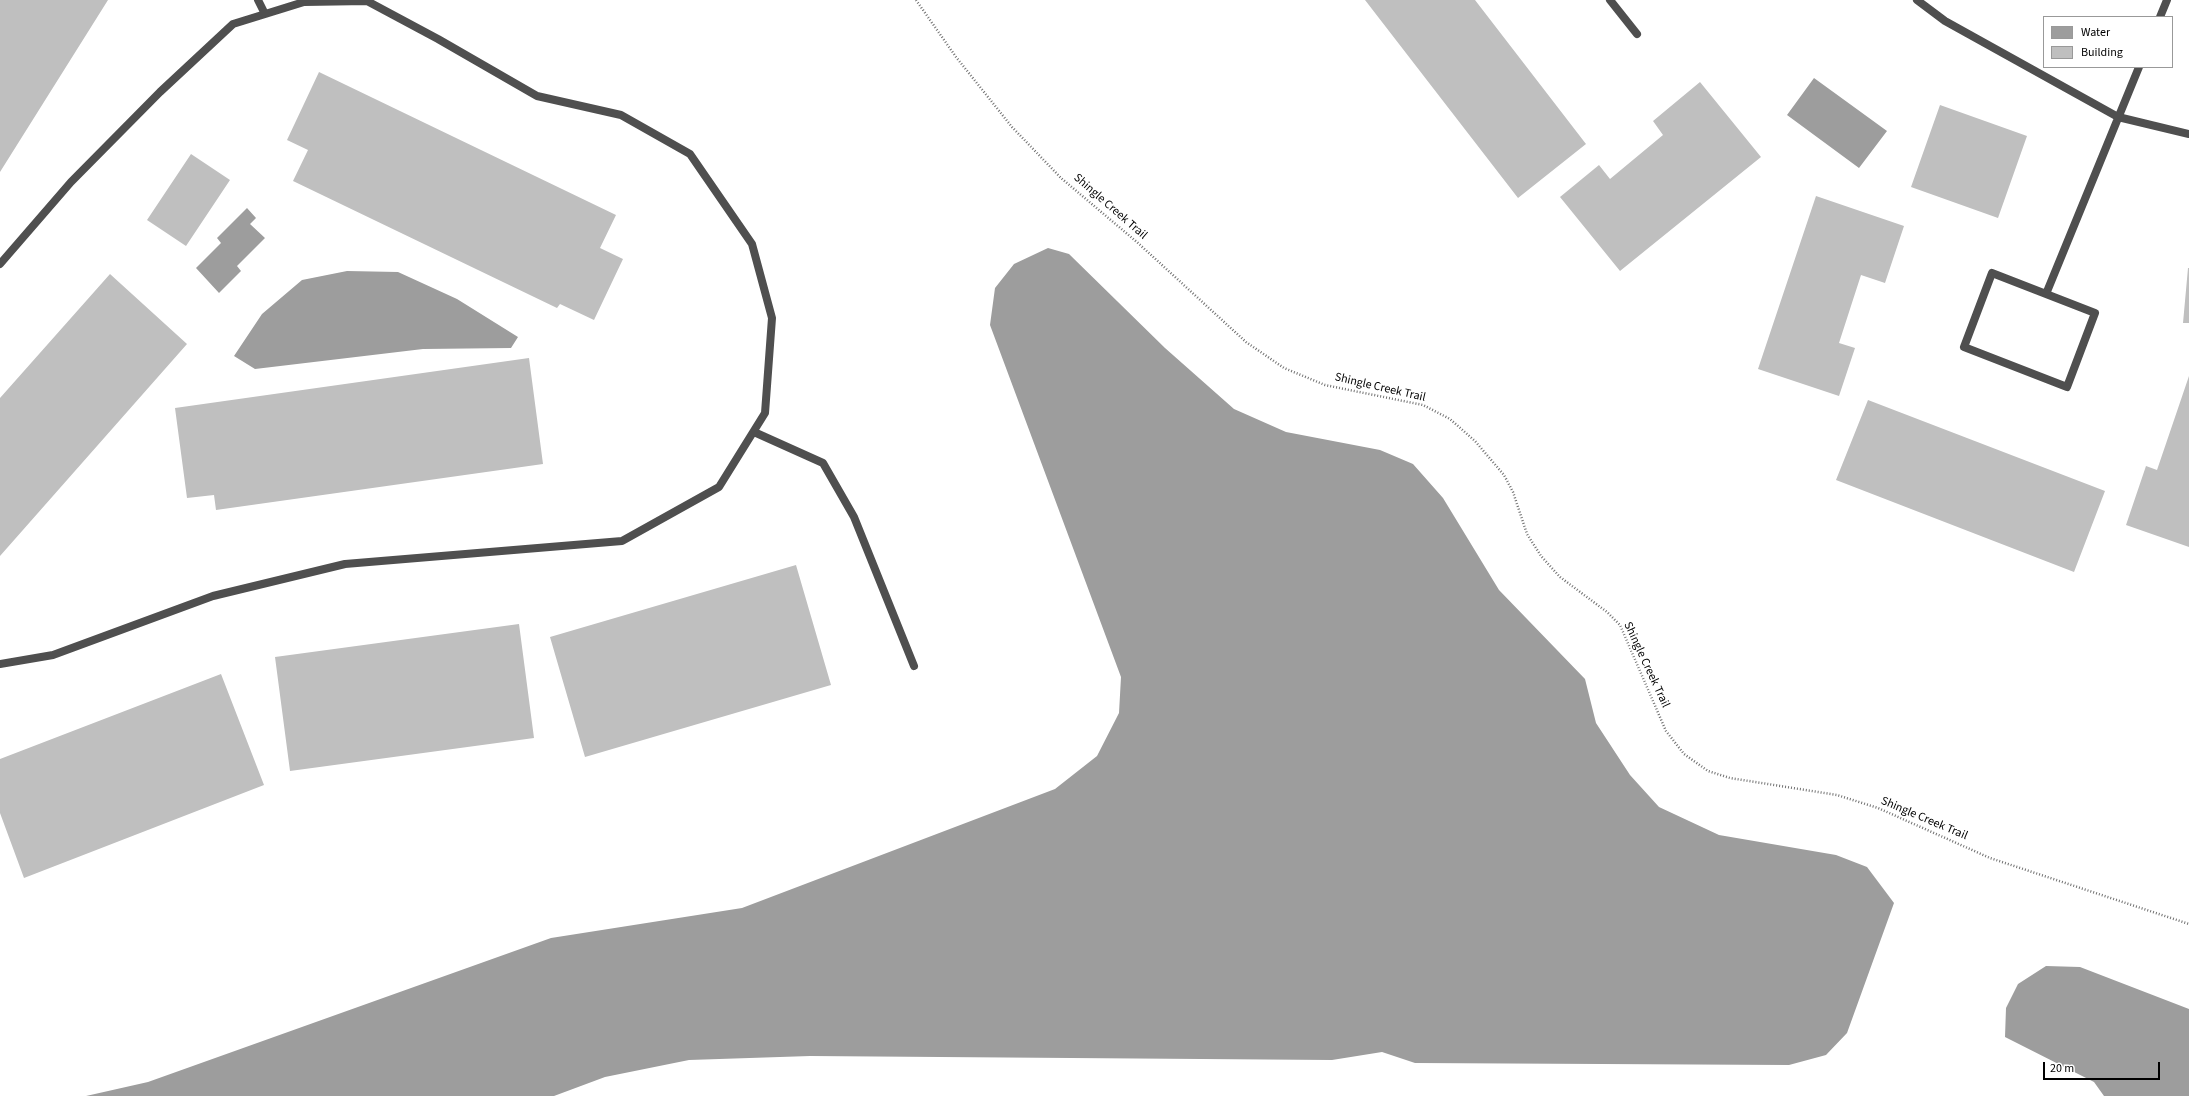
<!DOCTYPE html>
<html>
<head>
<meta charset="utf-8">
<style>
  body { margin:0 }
  #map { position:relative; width:2189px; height:1096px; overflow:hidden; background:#fff; font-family:"Source Sans 3",sans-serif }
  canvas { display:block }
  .legend { position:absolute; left:2043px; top:16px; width:130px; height:52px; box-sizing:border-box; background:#fff; border:1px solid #999; margin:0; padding:5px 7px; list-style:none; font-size:12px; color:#000 }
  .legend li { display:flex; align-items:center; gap:8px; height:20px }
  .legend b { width:20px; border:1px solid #999 }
  .scale { position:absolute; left:2043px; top:1062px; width:117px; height:18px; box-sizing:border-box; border:2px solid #000; border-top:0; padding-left:5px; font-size:12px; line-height:14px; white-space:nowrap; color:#000; -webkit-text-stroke:3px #fff; paint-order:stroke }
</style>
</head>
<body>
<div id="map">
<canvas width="2189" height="1096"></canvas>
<ul class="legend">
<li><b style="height:11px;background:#9d9d9d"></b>Water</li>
<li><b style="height:11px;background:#bfbfbf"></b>Building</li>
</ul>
<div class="scale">20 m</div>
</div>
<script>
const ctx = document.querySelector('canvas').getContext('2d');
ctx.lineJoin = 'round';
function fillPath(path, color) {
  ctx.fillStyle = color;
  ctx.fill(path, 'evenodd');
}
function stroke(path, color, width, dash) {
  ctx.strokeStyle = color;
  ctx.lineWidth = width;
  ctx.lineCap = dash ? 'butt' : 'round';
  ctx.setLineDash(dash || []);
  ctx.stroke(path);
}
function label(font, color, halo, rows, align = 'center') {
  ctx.font = font + ' "Source Sans 3",sans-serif';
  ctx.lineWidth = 3.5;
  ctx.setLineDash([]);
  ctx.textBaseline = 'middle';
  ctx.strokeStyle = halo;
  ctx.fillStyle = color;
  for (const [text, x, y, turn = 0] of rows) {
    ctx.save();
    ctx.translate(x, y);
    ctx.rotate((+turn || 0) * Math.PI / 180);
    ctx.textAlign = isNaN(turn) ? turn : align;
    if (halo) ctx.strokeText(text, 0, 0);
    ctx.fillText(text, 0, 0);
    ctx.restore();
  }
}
const water = new Path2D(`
  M1814,78L1887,131L1859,168L1787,115Z
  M247,208L256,218L250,224L265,238L237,266L241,271L219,293L196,268L221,243L217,238Z
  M1048,248L1069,254L1165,348L1234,409L1286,432L1380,450L1413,464L1443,498L1499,590L1585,679L1596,723L1630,775L1659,807L1719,835L1836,855L1867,867L1894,903L1847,1033L1826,1055L1789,1065L1415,1063L1382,1052L1332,1060L810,1056L689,1060L605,1077L554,1096H86L148,1082L551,938L742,908L1055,789L1097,756L1119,713L1121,677L990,325L995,288L1014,264Z
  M347,271L398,272L457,299L518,337L511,348L423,349L255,369L234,356L262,314L302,280Z
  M2046,966L2080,967L2189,1009V1096H2104L2094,1082L2005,1037L2006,1008L2018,984Z`);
const building = new Path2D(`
  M0,0H108L0,172Z
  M1365,0H1475L1586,144L1518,198Z
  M319,72L616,215L600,248L623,259L594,320L560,304L557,308L293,181L308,150L287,140Z
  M1700,82L1761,157L1620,271L1560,197L1599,165L1610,179L1663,135L1653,121Z
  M1940,105L2027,136L1998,218L1911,187Z
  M191,154L230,180L186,246L147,220Z
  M1816,196L1904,226L1885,283L1861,275L1839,343L1855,348L1839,396L1758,369Z
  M2188,268H2189V323H2183Z
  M110,274L187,344L0,556V398Z
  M529,358L543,464L216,510L214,495L187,498L175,408Z
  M2189,376V547L2126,525L2146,466L2157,470Z
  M1868,400L2105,491L2074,572L1836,480Z
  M796,565L831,685L585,757L550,637Z
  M519,624L534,738L290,771L275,657Z
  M221,674L264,785L24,878L0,813V759Z`);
const path = new Path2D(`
  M916,0L956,57L1012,127L1061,178L1138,243L1246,342L1284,368L1325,385L1423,405L1450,419L1475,441L1504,475L1513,492L1527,534L1541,556L1560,577L1607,612L1620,625L1666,731L1684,754L1708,771L1730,778L1837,795L1878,808L1990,858L2189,924`);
const service = new Path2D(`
  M258,0L265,14
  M1610,0L1637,34
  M1917,0L1945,21L2118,117L2189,134
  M2160,17L2167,0
  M0,264L71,182L160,92L233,24L304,2L367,1L438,39L537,96L621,115L690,154L752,244L772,318L765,413L719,487L622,541L345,564L213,596L53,655L0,664
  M1992,273L2095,313L2067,387L1964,347Z
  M2046,294L2139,67
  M754,432L823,463L854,517L914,666`);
const streetNames = [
  ["Shingle Creek Trail",1110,207,41],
  ["Shingle Creek Trail",1380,388,13],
  ["Shingle Creek Trail",1646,665,65],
  ["Shingle Creek Trail",1924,819,23]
];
fillPath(water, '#9d9d9d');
fillPath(building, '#bfbfbf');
stroke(path, '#717171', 2.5, [1, 2]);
stroke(service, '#4f4f4f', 8);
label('12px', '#000', '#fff', streetNames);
</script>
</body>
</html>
